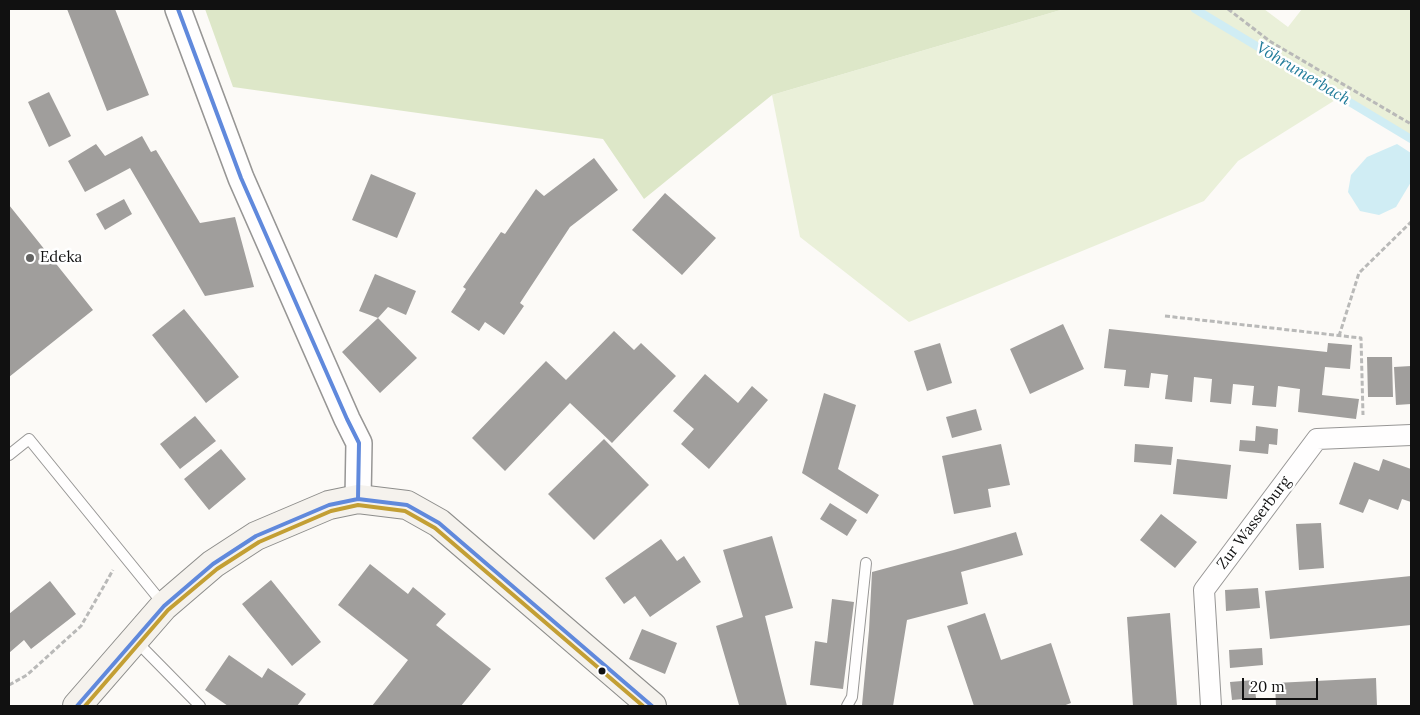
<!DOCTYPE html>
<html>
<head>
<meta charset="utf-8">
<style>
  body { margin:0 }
  #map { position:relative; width:1420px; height:715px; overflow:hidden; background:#fcfaf7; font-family:Lora,serif }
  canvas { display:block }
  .frame { position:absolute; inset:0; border:10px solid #111; pointer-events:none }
  .scale { position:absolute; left:1242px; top:678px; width:76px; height:22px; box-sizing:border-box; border:2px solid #111; border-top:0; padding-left:6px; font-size:15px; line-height:18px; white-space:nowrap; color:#111; -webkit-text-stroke:4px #fff; paint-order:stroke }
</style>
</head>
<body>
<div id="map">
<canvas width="1420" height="715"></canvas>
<div class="frame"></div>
<div class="scale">20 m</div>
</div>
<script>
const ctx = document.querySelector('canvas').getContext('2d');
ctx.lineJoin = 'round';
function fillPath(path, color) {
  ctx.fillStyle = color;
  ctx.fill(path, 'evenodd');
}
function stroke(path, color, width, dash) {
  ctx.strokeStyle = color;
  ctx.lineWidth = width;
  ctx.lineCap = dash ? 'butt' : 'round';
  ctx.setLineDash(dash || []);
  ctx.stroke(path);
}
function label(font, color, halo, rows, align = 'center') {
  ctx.font = font + ' Lora,serif';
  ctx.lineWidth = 5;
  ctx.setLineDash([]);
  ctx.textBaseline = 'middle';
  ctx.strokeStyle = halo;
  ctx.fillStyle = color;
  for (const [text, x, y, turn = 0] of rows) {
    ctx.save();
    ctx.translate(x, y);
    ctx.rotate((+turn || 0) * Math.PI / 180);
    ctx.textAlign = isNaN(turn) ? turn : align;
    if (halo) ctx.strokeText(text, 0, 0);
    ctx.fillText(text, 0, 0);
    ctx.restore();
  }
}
const green = new Path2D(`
  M1064,9H1264L1288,27L1302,9H1411V139L1340,97L1238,161L1204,201L909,322L800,237L772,95Z`);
const forest = new Path2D(`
  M205,9H1064L772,95L644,199L603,139L233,87Z`);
const water = new Path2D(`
  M1397,144L1411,153V182L1396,207L1379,215L1360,211L1348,192L1351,175L1367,157Z`);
const stream = new Path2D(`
  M1195,9L1411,139`);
const building = new Path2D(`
  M67,9H115L149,95L107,111Z
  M49,92L71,136L49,147L28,102Z
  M142,136L151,152L156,150L200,223L235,217L254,287L205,296L130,168L85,192L68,161L96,144L105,156Z
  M594,158L618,190L570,227L520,303L524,306L504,335L485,322L479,331L451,312L466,289L463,287L501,232L505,234L536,189L544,196Z
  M371,174L416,193L397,238L352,220Z
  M665,193L716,238L682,275L632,230Z
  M124,199L132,214L105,230L96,214Z
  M9,205L93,310L9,377Z
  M375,274L416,291L406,315L388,307L378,318L359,311Z
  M184,309L239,377L206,403L152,335Z
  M378,318L417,358L380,393L342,352Z
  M1063,324L1084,369L1030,394L1010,349Z
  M1109,329L1327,352L1328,343L1352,345L1350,369L1325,367L1322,395L1359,399L1356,419L1298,412L1300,389L1278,386L1276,407L1252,405L1254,386L1233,384L1231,404L1210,402L1212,379L1194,377L1192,402L1165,399L1168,375L1151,373L1149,388L1124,386L1126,370L1104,368Z
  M614,331L634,350L641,343L676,376L612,443L570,403L505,471L472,438L546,361L566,380Z
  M940,343L952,383L927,391L914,351Z
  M1367,357H1392L1393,397H1368Z
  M1411,366V404L1396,405L1394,367Z
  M705,374L738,403L752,386L768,400L709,469L681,444L694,429L673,411Z
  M824,393L856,405L838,469L879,495L867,514L802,473Z
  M976,409L982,430L952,438L946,417Z
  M195,416L216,441L180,469L160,444Z
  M1256,426L1278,429L1277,445L1269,444L1268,454L1239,451L1240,440L1255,441Z
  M604,439L649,485L594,540L548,494Z
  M1001,444L1010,485L988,489L991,507L954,514L942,456Z
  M1135,444L1173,447L1171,465L1134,462Z
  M221,449L246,479L209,510L184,479Z
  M1177,459L1231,465L1227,499L1173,494Z
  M1383,459L1411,469V502L1402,499L1398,510L1369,499L1363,513L1339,504L1354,462L1379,471Z
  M830,503L857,520L847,536L820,519Z
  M1161,514L1197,542L1175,568L1140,540Z
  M1321,523L1324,568L1299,570L1296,524Z
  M1016,532L1023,555L961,572L968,604L907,620L893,706H870L862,705L869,630L872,572L954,550Z
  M772,536L793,608L765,616L787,706H742L739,705L716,626L743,617L723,550Z
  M661,539L677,561L684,556L701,582L650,617L635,596L624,604L605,578Z
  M370,564L408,594L413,587L446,614L436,625L491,669L461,706H372L408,660L338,605Z
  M1411,576V625L1270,639L1265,591Z
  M271,580L321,642L292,666L242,604Z
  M50,581L76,614L31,649L24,640L9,653V614Z
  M1258,588L1260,608L1226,611L1225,590Z
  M832,599L854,602L843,689L810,685L815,641L827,643Z
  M985,613L1001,660L1051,643L1071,703L1063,706H974L947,626Z
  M1170,613L1177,706H1133L1127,617Z
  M642,629L677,643L665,674L629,659Z
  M1262,648L1263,665L1230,668L1229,650Z
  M229,655L262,678L268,668L306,694L297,706H228L205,690Z
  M1376,678L1377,706H1276L1275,683Z
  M1254,680L1256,698L1232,700L1230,682Z`);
const path = new Path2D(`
  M1228,9L1271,42L1411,124
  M1165,316L1361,338L1363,415
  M1339,336L1359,273L1411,222
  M9,685L27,675L81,626L113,570`);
const service = new Path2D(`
  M9,455L29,439L164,605
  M135,640L200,706
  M847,706L852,697L866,563`);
const minor = new Path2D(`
  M1211,706L1204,590L1317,439L1411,435`);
const tertiary = new Path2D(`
  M178,9L241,178L347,419L359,443L358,499`);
const secondary = new Path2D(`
  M77,706L164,606L213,564L256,536L329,505L358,499L407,505L439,523L652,706`);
const bus1 = new Path2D(`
  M178,9L241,178L347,419L359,443L358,499
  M77,706L164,606L213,564L256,536L329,505L358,499L407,505L439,523L652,706`);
const bus2 = new Path2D(`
  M85,706L168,610L217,569L259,542L331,511L358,505L405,511L435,528L643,706`);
const markers = [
  [30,258,5,"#636362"],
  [602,671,4.5,"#111"]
];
const poiNames = [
  ["Edeka",40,258]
];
const streetNames = [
  ["Zur Wasserburg",1254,523,-53]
];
const waterNames = [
  ["Vöhrumerbach",1303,74,31]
];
fillPath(green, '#eaf0d9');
fillPath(forest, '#dde7c8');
fillPath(water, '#d0edf4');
stroke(stream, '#d0edf4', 8);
fillPath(building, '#a09e9c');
stroke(service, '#979695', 12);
stroke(minor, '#979695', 22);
stroke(tertiary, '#979695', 28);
stroke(secondary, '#8d8d8b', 30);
stroke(path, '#b9b9b8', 3, [5, 2.5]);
stroke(service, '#fffefe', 10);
stroke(minor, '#fffefe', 20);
stroke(tertiary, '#fffefe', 25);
stroke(secondary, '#f5f2ed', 28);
stroke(bus1, '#6089dc', 4);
stroke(bus2, '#c39f34', 4);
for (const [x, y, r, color] of markers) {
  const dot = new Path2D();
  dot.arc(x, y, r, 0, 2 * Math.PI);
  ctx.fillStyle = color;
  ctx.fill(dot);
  stroke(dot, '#fff', 2);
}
label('15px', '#111', '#fff', poiNames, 'left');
label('15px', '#111', '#fff', streetNames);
label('italic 16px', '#227c9a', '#fff', waterNames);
</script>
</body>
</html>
